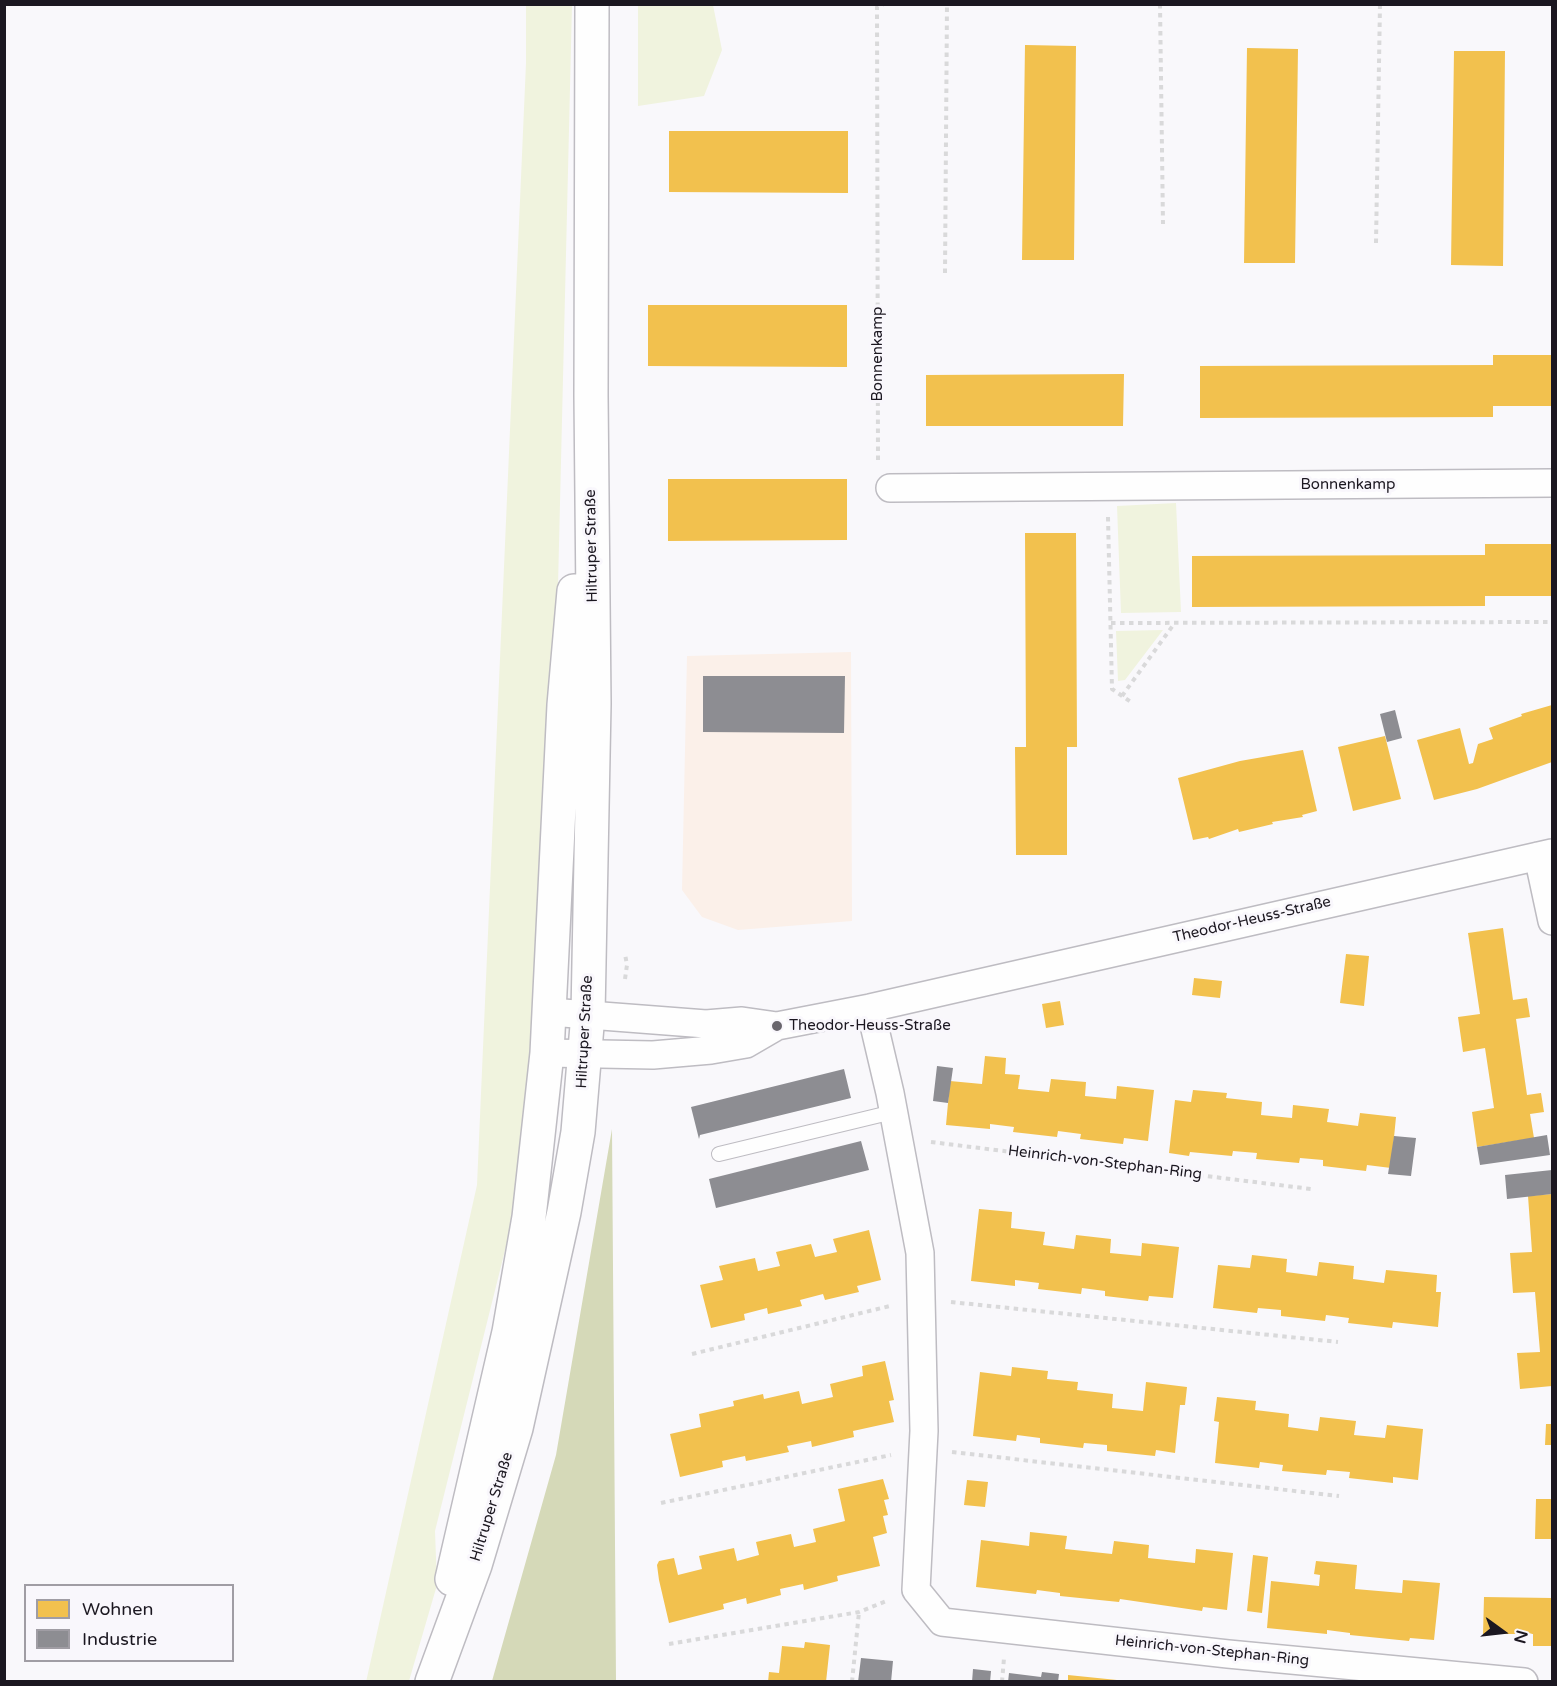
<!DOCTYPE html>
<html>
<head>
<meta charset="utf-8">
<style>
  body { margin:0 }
  #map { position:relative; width:1557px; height:1686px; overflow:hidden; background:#f9f8fb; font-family:"Varela Round",sans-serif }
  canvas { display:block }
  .frame { position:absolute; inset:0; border:6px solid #1b1720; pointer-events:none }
  .legend { position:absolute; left:24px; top:1584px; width:210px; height:78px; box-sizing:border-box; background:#f9f7fc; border:2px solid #a09da4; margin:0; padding:8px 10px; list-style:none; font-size:18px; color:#1b1720 }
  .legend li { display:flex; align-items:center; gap:12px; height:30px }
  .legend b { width:30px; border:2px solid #a09da4 }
  .north { position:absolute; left:1473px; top:1602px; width:60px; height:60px; -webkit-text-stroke:4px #f9f7fc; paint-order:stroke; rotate:105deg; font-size:16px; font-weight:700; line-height:24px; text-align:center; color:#1b1720 }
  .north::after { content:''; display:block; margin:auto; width:21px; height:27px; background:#1b1720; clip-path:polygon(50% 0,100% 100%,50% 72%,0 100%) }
</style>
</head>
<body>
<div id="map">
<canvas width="1557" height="1686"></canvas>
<div class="frame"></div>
<ul class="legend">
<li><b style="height:16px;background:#f2c14e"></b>Wohnen</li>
<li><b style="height:16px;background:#8d8d92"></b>Industrie</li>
</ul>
<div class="north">N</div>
</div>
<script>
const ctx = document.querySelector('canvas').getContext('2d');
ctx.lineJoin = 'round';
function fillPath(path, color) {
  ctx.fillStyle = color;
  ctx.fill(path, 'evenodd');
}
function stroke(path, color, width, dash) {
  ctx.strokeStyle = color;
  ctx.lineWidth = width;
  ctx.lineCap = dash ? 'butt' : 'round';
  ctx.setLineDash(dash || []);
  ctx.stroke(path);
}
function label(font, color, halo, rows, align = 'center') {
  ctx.font = font + ' "Varela Round",sans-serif';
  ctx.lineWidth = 6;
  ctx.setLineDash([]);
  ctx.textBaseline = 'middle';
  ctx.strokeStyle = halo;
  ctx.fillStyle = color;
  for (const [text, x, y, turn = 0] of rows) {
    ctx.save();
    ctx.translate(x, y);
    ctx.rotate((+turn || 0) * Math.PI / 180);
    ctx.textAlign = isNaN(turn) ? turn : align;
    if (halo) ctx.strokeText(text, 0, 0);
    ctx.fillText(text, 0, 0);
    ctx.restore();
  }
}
const industrial = new Path2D(`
  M851,652L852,921L738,930L702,917L682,890L687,656Z`);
const green = new Path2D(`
  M526,5H572L552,835L526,1166L435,1531L437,1585L409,1681L366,1682L477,1185L526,63Z
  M638,5H713L722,50L704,96L638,106Z
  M1176,503L1181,612L1121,613L1117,506Z
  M1163,630L1125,680L1118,681L1116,631Z`);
const forest = new Path2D(`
  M612,1129L616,1681H492L556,1455Z`);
const homes = new Path2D(`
  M1025,45L1076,46L1074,260H1022Z
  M1247,48L1298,49L1295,263H1244Z
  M1454,51H1505L1503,266L1451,265Z
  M669,131H848V193L669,192Z
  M648,305H847V367L648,366Z
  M1493,355H1552V406H1493V417L1200,418V366L1493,365Z
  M1124,374L1123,426H926V375Z
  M668,479H847V540L668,541Z
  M1025,533H1076L1077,747H1067V855H1016L1015,747H1026Z
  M1485,544H1552V596H1485V606L1192,607V556L1485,555Z
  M1552,705V762L1477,789L1434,800L1417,740L1460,728L1469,764L1473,763L1478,744L1493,739L1489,728L1522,716L1521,714Z
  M1385,736L1401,799L1353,811L1338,747Z
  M1303,750L1317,811L1302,815L1303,817L1272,822L1273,824L1239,832L1238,829L1209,839L1208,837L1193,840L1178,778L1240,761Z
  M1503,928L1513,1000L1527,998L1530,1017L1516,1019L1527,1095L1541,1093L1544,1112L1530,1114L1534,1138L1477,1147L1472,1112L1494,1108L1485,1048L1463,1052L1458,1017L1480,1014L1468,933Z
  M1346,954L1369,956L1364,1006L1340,1003Z
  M1194,978L1222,981L1220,998L1192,995Z
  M1060,1001L1064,1025L1046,1028L1042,1004Z
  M985,1056L1006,1058L1005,1074L1020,1075L1018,1089L1049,1092L1051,1079L1086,1082L1085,1096L1116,1099L1117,1086L1154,1090L1148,1141L1124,1138L1123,1144L1080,1139L1081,1134L1058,1131L1057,1137L1013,1132L1014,1127L990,1124V1129L946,1125L950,1081L982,1084Z
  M1193,1090L1227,1093L1226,1098L1262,1102L1261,1115L1292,1118L1293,1105L1329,1109L1327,1122L1358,1126L1360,1113L1396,1117L1391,1168L1367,1165L1366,1171L1323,1166V1160L1300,1158L1299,1163L1256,1159L1257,1153L1233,1151L1232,1156L1190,1152L1189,1156L1169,1153L1175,1100L1191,1102Z
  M1552,1194V1386L1520,1389L1517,1353L1540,1352L1535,1292L1513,1293L1510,1253L1532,1252L1528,1196Z
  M979,1209L1012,1212L1011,1228L1045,1232L1043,1245L1074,1249L1076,1235L1111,1239L1110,1253L1141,1256L1142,1243L1179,1247L1173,1298L1149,1296L1148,1301L1105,1296V1291L1082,1288L1081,1294L1038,1289L1039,1283L1015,1280V1286L971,1281Z
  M869,1230L881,1280L857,1286L859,1292L825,1300L823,1294L800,1300L802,1306L768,1314L767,1308L744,1314L745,1320L711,1328L700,1285L723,1280L719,1266L755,1258L758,1271L780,1266L776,1252L811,1244L815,1257L837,1252L833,1239Z
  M1252,1255L1287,1259L1286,1272L1317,1276L1319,1262L1354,1266L1353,1279L1384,1283L1386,1270L1437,1275L1436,1292H1441L1438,1327L1393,1322L1392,1328L1348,1323L1349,1318L1326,1315L1325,1321L1281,1316V1310L1258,1308L1257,1313L1213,1308L1218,1265L1250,1268Z
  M885,1361L894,1400L889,1401L894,1422L853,1431L854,1437L812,1447L811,1441L787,1446L789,1452L746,1461L745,1456L722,1461L723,1467L680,1477L670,1434L701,1427L699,1414L734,1406L733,1401L763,1394L764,1399L799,1391L802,1404L833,1397L830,1384L863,1376L862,1366Z
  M1012,1367L1048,1371L1047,1379L1078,1382L1077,1390L1113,1394L1112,1408L1143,1411L1146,1382L1187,1387L1185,1405H1180L1175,1453L1156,1450L1155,1456L1107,1451V1445L1084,1443L1083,1448L1040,1443V1438L1017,1435L1016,1441L973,1436L980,1372L1011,1376Z
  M1217,1397L1256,1401L1255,1410L1289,1414L1288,1427L1318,1431L1320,1417L1356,1421L1354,1435L1385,1438L1387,1425L1423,1429L1418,1480L1393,1477V1483L1349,1478L1350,1472L1327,1470L1326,1475L1282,1471L1283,1465L1260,1462L1259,1468L1215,1463L1219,1422L1214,1421Z
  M1546,1424H1552V1445H1545Z
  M883,1479L889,1499L884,1500L888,1515L883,1516L887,1533L873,1537L880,1566L837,1576L838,1581L804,1590L803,1584L780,1589L781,1595L747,1604L746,1598L723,1604L724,1609L669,1623L659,1580L657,1565L659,1561L674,1558L678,1575L702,1569L699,1556L734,1548L737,1561L759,1555L756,1542L791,1534L794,1547L816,1542L813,1529L845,1521L838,1489Z
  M967,1480L988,1482L985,1507L964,1505Z
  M1536,1499H1552V1539H1535Z
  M1030,1532L1067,1536L1065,1549L1112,1554L1114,1541L1149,1545L1148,1558L1195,1563L1196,1549L1233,1553L1227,1610L1203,1607L1202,1611L1120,1599L1119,1602L1060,1596V1593L1037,1590L1036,1594L976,1587L981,1540L1029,1546Z
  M1253,1555L1268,1557L1262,1613L1247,1611Z
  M1316,1561L1357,1565L1355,1589L1402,1593L1403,1580L1440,1583L1434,1640L1410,1638L1409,1641L1350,1635V1633L1327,1630V1634L1267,1628L1271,1581L1319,1586L1320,1575L1314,1574Z
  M1484,1597L1552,1598V1646H1533V1634H1483Z
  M805,1642L830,1645L826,1682H768L769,1672L779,1673L782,1646L804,1648Z
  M1068,1675L1117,1680V1682H1068Z`);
const industry = new Path2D(`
  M703,676H845L844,733L703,732Z
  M1395,710L1402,738L1387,742L1380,714Z
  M937,1066L953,1068L948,1103L933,1101Z
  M844,1069L851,1098L700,1135L699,1139L691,1107Z
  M1547,1135L1550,1155L1480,1165L1477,1147Z
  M1394,1136L1416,1138L1411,1176L1388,1174Z
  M861,1141L869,1170L716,1208L709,1179Z
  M1552,1170V1194L1507,1199L1505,1175Z
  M861,1658L893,1661L891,1682H858Z
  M973,1669L991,1671L990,1682H972Z
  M1042,1672L1059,1674L1058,1682H1008L1009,1673L1041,1677Z`);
const path = new Path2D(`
  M1160,4L1163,224
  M1376,243L1380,4
  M945,273L947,4
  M878,460L877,7L884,4
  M1108,517L1112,689L1131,702
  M1111,623L1552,622
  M1122,696L1174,624
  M625,979L627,965L625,954
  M931,1142L1311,1189
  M951,1302L1338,1342
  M692,1354L890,1306
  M952,1452L1339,1496
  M661,1503L891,1455
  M669,1644L859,1612L889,1600
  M852,1682L859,1612
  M1002,1682L1004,1658`);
const lane = new Path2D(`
  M719,1154L893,1112`);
const street = new Path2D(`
  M890,488L1552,483
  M1538,856L1552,921
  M870,1008L890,1093L920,1253L924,1431L916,1590L942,1622L1228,1654L1524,1682
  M550,1012L706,1024L742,1021L777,1026
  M547,1053L653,1055L711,1050L746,1044L777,1026L870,1008L1552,853`);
const secondary = new Path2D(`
  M452,1579L509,1332L529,1217L547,1053L564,705L574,591
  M432,1682L475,1565L516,1428L564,1212L578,1132L588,1014L594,704L591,395L592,4`);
const markers = [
  [777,1026,6,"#69666d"]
];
const streetNames = [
  ["Bonnenkamp",878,354,-90],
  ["Bonnenkamp",1348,485],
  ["Hiltruper Straße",592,546,-91],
  ["Theodor-Heuss-Straße",1252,920,-13],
  ["Hiltruper Straße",585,1032,-87],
  ["Heinrich-von-Stephan-Ring",1105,1163,7],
  ["Hiltruper Straße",492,1507,-73],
  ["Heinrich-von-Stephan-Ring",1212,1651,6]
];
const poiNames = [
  ["Theodor-Heuss-Straße",789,1026]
];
fillPath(industrial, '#fbf0e9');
fillPath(green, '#f0f3de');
fillPath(forest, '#d5d9b8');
fillPath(homes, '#f2c14e');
fillPath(industry, '#8d8d92');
stroke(lane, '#bebcc2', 16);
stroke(street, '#bebcc2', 30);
stroke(secondary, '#bebcc2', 36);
stroke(path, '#d9d9da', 4, [4.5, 4.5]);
stroke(lane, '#fefefe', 14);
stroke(street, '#fefefe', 27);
stroke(secondary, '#fefefe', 33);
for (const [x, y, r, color] of markers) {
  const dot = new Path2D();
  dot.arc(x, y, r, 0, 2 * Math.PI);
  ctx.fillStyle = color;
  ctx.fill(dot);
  stroke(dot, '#f9f7fc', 2);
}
label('15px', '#1b1720', '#f9f7fc', streetNames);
label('15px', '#1b1720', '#f9f7fc', poiNames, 'left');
</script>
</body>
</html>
